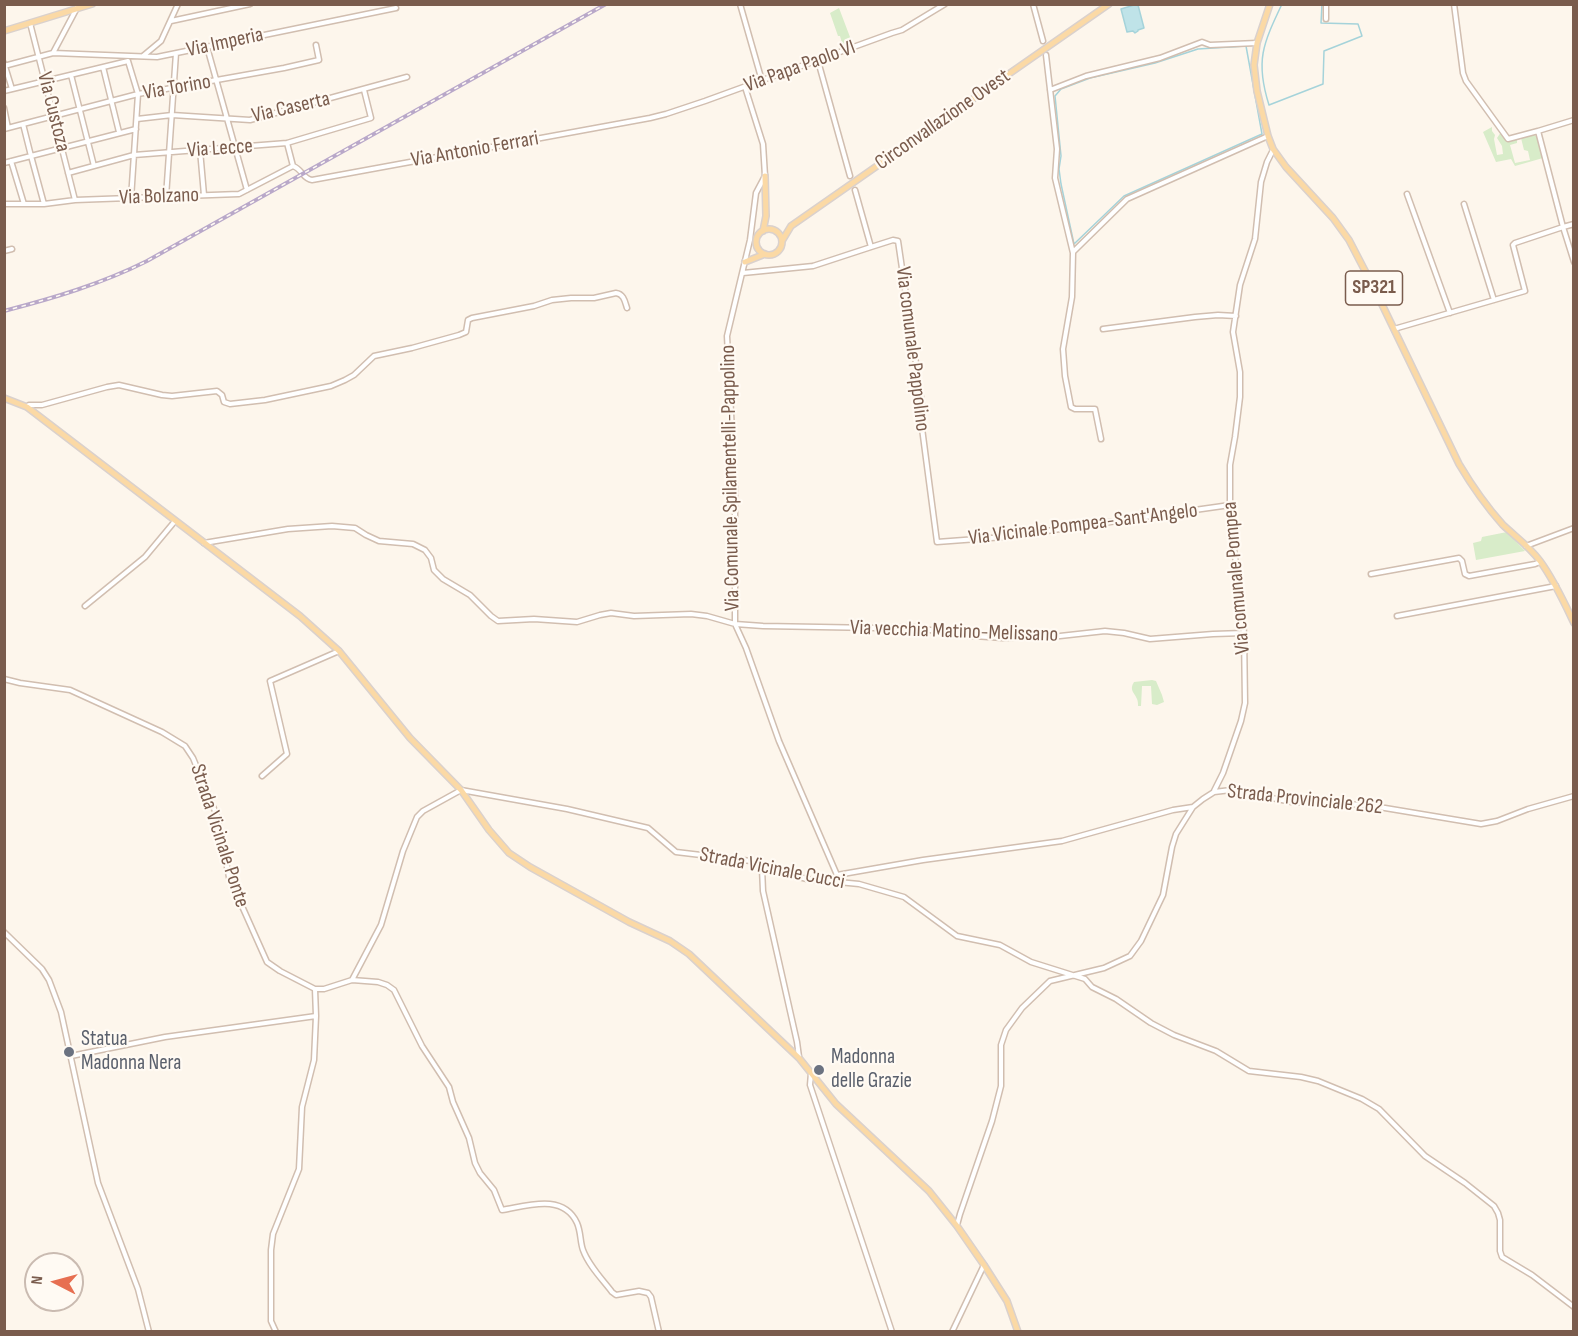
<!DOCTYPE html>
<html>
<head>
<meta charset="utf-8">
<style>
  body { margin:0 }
  #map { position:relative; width:1578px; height:1336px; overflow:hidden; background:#fdf6ec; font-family:"Sofia Sans Condensed",sans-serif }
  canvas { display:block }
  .frame { position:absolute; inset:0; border:6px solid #7a5c4d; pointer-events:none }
  .north { position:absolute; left:24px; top:1252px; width:60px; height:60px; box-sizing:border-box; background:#fffaf3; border:2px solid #cabbb1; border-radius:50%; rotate:276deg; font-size:16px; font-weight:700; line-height:24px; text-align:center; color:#7a5c4d }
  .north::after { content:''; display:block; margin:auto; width:21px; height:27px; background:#e76f51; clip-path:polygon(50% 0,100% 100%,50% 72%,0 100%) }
</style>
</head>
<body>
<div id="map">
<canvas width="1578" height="1336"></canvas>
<div class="frame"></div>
<div class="north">N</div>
</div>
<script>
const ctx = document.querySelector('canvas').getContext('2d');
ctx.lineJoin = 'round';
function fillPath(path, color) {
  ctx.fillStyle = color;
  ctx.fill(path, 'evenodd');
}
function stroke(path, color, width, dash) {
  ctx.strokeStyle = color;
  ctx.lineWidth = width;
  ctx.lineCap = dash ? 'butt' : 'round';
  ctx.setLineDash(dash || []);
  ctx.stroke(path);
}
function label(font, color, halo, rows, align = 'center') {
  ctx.font = font + ' "Sofia Sans Condensed",sans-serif';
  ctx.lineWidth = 4.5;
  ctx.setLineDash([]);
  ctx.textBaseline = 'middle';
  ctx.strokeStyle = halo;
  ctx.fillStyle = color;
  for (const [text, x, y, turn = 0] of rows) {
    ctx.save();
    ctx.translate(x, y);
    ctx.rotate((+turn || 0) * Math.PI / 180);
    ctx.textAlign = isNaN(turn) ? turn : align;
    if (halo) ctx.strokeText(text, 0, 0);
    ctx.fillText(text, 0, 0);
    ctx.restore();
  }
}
const green = new Path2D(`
  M839,8L853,45L840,50L839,48L843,46L840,36H838L830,13Z
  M1492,127V131L1495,135L1494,139L1497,155L1503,154L1502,146L1497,138L1501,132L1507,142L1517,139V143L1510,145L1515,163L1530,160L1528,151L1524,150L1521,138L1534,135L1538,137L1543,158L1515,166L1511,159L1496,162L1483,132Z
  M1507,532L1525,551L1476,560L1473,543L1481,541L1482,537Z
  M1152,680L1156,681L1162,695L1164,702L1157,705L1152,704L1151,686H1142L1141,706H1138C1138,704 1138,701 1137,699C1134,692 1129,690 1134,682Z`);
const water = new Path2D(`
  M1134,5H1138L1144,28L1138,30V31L1135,33L1133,31L1127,32L1121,9Z`);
const stream = new Path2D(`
  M1282,4C1263,44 1255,61 1269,105L1323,84L1324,51L1362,36L1358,24L1321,23L1322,4
  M1246,46L1262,134L1124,196L1074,244L1061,184L1059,169L1061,156L1055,96L1061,89L1090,78L1155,63L1198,49Z`);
const minor = new Path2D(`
  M740,4L762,81
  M1033,4L1043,41
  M1326,4V19
  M1454,4L1463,73L1466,81L1508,139L1538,131L1563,227L1574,224
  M171,21L250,4
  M30,23L75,200
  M207,47L247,190
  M53,53L157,57L396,8
  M1046,55L1057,149L1055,178L1073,253L1072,297L1063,349L1065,376L1071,407L1075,409H1095L1101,439
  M143,56L161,41L178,4
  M818,61L850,176
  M4,63L12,89
  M4,66L53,53L79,4
  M103,67L119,132
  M71,75L94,166
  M745,87L763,144L765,176L756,193L750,240L727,336L735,489V624L746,648L779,741L837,875L923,860L1062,841L1173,810L1193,807
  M1050,90L1086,76L1160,58L1202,42L1210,45L1257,43
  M4,91L128,61L138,94L131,199
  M4,108L8,128
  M137,119L172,115L250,120L407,77
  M23,124L138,94L284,68L319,60L316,45
  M4,129L23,124L31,156L4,163
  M1538,131L1574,120
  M287,143L293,166
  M200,150L204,195
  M11,161L24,204
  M68,173L134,155L287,143L371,118L364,90
  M855,190L871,247L893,240L898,241L922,404L920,413L937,542L1004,537L1230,505
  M1407,194L1450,313
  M166,197L176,53
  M4,204H44L75,200L239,194L293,166C302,169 303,179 312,180L650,118L666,114L705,101L892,33L902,30L945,4
  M44,204L31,156L136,129
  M1464,204L1494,300
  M4,251L12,249
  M1073,252L1127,199L1268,136
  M743,273L813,266L871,247
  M1103,329L1195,317L1218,315L1236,316
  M1394,329L1525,291L1513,245L1515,243L1563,227L1574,262
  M27,407L29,405H42L107,387L119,385L162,395L172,396L217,391L222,395L224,402L230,404L265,400L331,386L345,380L354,375L374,356L412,348L459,335L466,332L468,320L472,318L534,306L552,300L571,298H594L616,293C624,294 625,302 627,308
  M204,543L288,529L332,526L355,528L366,535L379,541L413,544L425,550L431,558L434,570L443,579L470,595L491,616L498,621L534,619L577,622L600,615L611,613L634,616L691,614L707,616L735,624L763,626L876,628L913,627L959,635L1003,638L1060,636L1105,631L1124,633L1150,639L1213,634L1244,633
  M1526,546L1574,528
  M1371,574L1459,558L1462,561L1465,574L1469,576L1535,564L1540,562
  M85,606L145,557L175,521
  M1397,616L1556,586
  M4,679L20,683L70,690L162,732L185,746L193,758L217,816L229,877L267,962L280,971L315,989H324L352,980L378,982L387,985L394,990L422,1046L449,1087L453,1102L469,1138L475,1163L480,1173L494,1190L502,1210C527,1206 563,1193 577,1223C581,1232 580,1242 583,1250C589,1266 602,1279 612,1292L616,1295L639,1291L648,1293L651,1297L659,1332
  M262,776L287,754L270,681L339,651
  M1214,791L1223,773L1241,721L1245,703L1244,633L1240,589L1230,524V465L1235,437L1240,397V372L1233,332L1240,285L1255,239L1261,182L1267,162L1273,150
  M762,868L763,891L797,1042L799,1057
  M4,932L42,969L49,980L61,1012L98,1183L138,1289L149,1332
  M352,980L381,925L403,851L417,817L423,811L461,790L567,809L648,828L676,852L751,861L762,868L807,879L859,884L904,897L957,936L1000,945L1031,962L1085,979L1092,987L1116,999L1151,1023L1174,1035L1216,1051L1249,1071L1301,1077L1318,1081L1362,1099L1379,1109L1425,1156L1465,1183L1494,1206L1498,1213L1500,1220V1251L1502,1257L1532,1275L1574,1307
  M71,1056L165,1037L316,1016
  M811,1073L810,1085L892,1332
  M957,1225L960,1214L992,1121L1001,1086V1045L1006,1030L1022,1008L1050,981L1104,968L1130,956L1141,941L1163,895L1172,847L1176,834L1193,807L1203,799L1214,792L1231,790L1292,802L1367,805L1481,824L1497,821L1528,809L1574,796
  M276,1332L271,1321V1250L273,1234L299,1169L302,1107L314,1060L316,1016L315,989
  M952,1332L984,1265`);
const major = new Path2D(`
  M1270,4L1257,43L1254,65L1257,91L1268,136L1273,149L1286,167L1333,218L1349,240L1376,292L1459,464C1472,486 1486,506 1503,525C1516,537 1530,547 1540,561C1554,580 1564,602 1574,623
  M4,31L92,4
  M756 242a13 13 0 1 1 26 0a13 13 0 1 1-26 0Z
  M763,231L766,216L765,176
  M782,241L791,226L1109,4
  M745,262L765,254
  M4,398L27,407L300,616L339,651L410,738L461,790L489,830L509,853L530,867L629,922L670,941L689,954L799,1058L836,1104L929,1191L957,1226L984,1265L1007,1301L1018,1332`);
const rail = new Path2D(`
  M4,311C54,298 101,284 147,261L606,4`);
const markers = [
  [69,1052,6,"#6b7280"],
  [819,1070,6,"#6b7280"]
];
const shields = [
  [1374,288,57]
];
const shieldNames = [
  ["SP321",1374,288]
];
const streetNames = [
  ["Via Imperia",225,43,-12],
  ["Via Papa Paolo VI",800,67,-20],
  ["Via Torino",177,88,-10],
  ["Via Caserta",291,108,-13],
  ["Via Custoza",53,112,76],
  ["Circonvallazione Ovest",943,120,-35],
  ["Via Lecce",220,149,-4],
  ["Via Antonio Ferrari",475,150,-10],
  ["Via Bolzano",159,197,-2],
  ["Via comunale Pappolino",912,349,83],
  ["Via Comunale Spilamentelli-Pappolino",731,478,-91],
  ["Via Vicinale Pompea-Sant'Angelo",1083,525,-7],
  ["Via comunale Pompea",1237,578,-95],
  ["Via vecchia Matino-Melissano",954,632,2],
  ["Strada Provinciale 262",1305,800,6],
  ["Strada Vicinale Ponte",219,836,72],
  ["Strada Vicinale Cucci",772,869,11]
];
const worshipNames = [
  ["Statua",81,1040],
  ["Madonna Nera",81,1064],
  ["Madonna",831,1058],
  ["delle Grazie",831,1082]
];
fillPath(green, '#d8ecc9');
fillPath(water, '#bfe3e8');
stroke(water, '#a5d3da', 1.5);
stroke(stream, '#a5d3da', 1.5);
stroke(minor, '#d1beb0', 7);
stroke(major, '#dad1cd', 8);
stroke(minor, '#fff', 4);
stroke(major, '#fbd9a5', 5);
stroke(rail, '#b9a8c9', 4);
stroke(rail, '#fffaf3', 1.5, [4.5]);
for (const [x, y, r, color] of markers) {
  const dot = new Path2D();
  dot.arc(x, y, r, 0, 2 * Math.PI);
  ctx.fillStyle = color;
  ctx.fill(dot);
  stroke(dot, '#fffaf3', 2);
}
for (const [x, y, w] of shields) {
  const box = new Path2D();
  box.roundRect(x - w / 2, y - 17, w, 34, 4.5);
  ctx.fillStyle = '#fffaf3';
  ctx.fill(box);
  stroke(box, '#7a5c4d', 1.5);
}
label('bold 20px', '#7a5c4d', null, shieldNames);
label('21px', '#7a5c4d', '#fffaf3', streetNames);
label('21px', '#5b616d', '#fffaf3', worshipNames, 'left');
</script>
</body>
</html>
